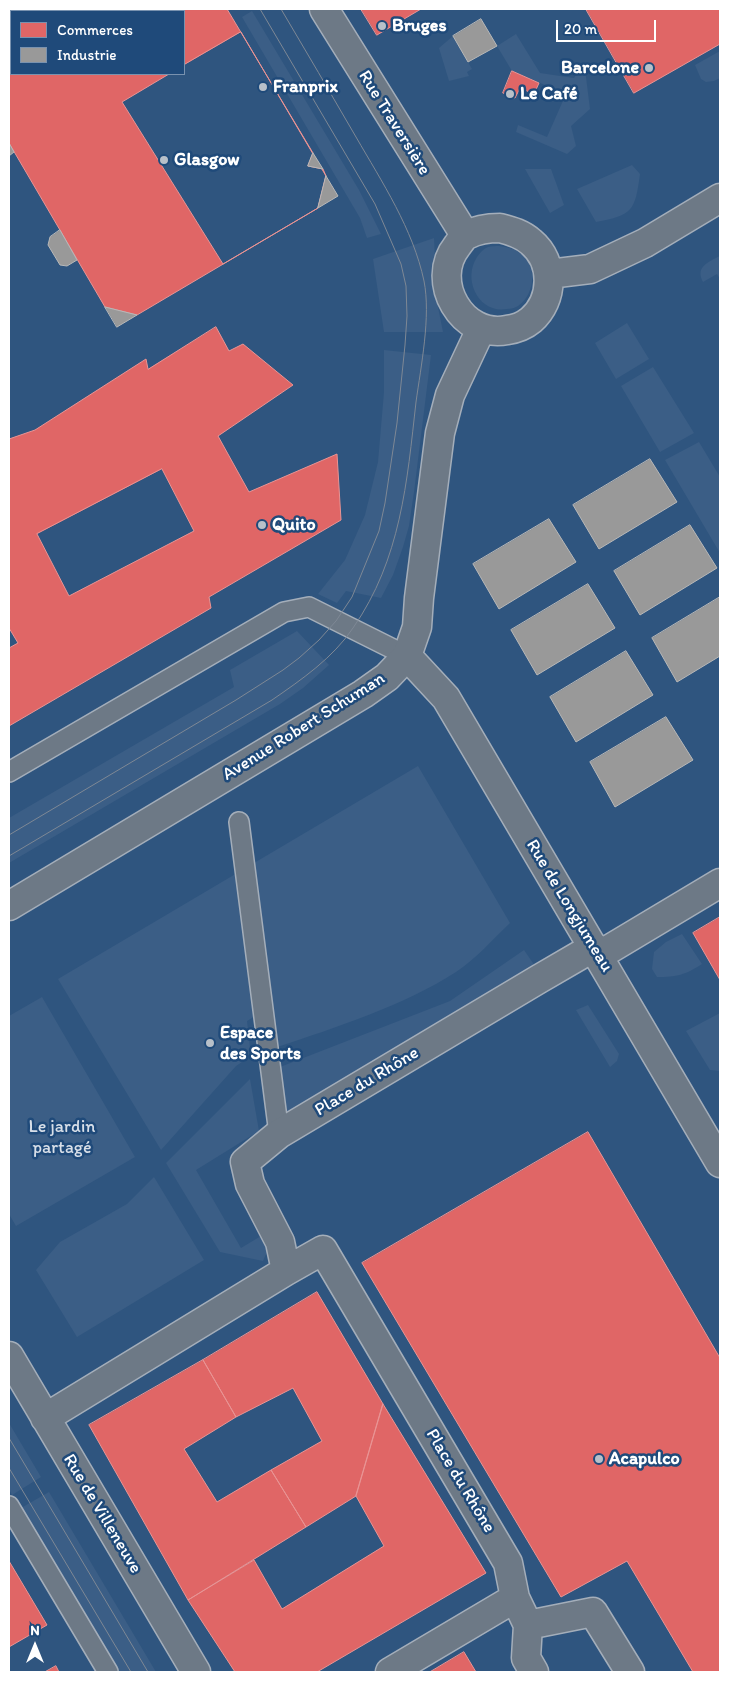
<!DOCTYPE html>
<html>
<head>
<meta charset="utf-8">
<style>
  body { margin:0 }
  #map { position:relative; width:729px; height:1681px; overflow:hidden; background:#344b65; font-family:Itim,sans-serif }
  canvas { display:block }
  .frame { position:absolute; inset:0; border:10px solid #fff; pointer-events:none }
  .legend { position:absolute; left:10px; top:10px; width:175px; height:65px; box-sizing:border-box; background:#1f4a7a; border:1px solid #7992af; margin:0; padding:6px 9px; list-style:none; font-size:15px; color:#fff }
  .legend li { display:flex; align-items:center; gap:10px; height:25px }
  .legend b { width:25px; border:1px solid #7992af }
  .north { position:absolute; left:10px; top:1621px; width:50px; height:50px; -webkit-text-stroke:4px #1f4a7a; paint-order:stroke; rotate:0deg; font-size:14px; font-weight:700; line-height:20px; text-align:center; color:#fff }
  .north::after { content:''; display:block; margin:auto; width:18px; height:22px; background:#fff; clip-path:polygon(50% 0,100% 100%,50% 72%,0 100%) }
  .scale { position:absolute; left:556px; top:20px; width:100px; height:22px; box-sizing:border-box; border:2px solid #fff; border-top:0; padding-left:6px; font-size:15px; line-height:18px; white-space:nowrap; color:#fff; -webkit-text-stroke:4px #1f4a7a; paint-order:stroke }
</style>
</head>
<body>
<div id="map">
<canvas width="729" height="1681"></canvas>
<div class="frame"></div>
<ul class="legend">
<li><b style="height:14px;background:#e06666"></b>Commerces</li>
<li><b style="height:14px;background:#999"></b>Industrie</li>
</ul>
<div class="north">N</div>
<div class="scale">20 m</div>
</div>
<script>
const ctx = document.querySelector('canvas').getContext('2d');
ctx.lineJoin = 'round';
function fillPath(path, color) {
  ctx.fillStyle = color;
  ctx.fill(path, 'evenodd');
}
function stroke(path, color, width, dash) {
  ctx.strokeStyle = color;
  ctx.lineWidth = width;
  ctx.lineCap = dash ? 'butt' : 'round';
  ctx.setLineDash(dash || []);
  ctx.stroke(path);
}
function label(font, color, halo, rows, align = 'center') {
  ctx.font = font + ' Itim,sans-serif';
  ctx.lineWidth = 5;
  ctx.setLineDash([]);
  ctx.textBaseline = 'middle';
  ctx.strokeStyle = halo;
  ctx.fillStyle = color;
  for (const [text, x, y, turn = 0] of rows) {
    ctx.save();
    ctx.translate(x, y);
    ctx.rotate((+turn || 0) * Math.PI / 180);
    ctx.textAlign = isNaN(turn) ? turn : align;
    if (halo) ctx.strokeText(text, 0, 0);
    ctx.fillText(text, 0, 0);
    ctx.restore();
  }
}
const built = new Path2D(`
  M9,9H720V1672H9ZM11,11H184V74H11Z`);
const green = new Path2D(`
  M252,11L359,190L381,234L367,238L360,218L242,17Z
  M516,34L540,73L574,78L578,72L585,69L590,109L571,126L576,146L567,154L516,132L518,125L547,137L566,94L512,71L497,46Z
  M453,36L472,69L467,72L469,76L449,81L439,48Z
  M720,51V78L714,81L706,82L701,79L695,65Z
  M632,165L640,174C635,211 633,215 596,222L577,189Z
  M525,169H551L564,205L550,213Z
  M434,238L437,302L443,332H384L373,259Z
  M499,246C505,247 512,248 518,251C538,263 536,294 518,306C515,308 511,309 507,309C479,314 462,280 477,257C480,253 483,249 488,247C491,246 496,246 499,246Z
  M720,256V279L717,274L703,282C695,267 708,262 720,256Z
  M627,323L649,359L616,379L595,343Z
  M384,350L431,355L414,492L409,526L403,547L393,575L381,598L346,591L337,603L318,594L345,560L365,515L378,462L384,392Z
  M653,367L694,433L660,452L621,386Z
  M699,442L720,477V553L665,460Z
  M297,631L329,665L303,688L280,704L9,863V818L234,687L230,670Z
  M418,766L510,923C493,939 476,959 456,972C405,1005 335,1028 277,1047L270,1007L247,1021L251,1056L236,1066L161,1150L58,979Z
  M682,934L702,964C685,975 677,977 657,977L652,969L654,952L666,942Z
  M524,950L537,969L287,1117L280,1067L450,1001Z
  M42,997L135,1157L16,1226L9,1214V1016Z
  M588,1005L619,1054L617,1061L610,1067L576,1010Z
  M720,1013V1071L710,1070L686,1031Z
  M250,1079L259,1131L196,1170L241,1248L261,1236L267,1252L263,1261L220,1252L166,1163Z
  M154,1177L204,1260L77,1337L36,1270L60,1242L127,1204Z
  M9,1423L41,1477L12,1495L9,1489Z
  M49,1492L156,1672H118L21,1508Z`);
const shops = new Path2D(`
  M9,9H34L30,11H11L10,23Z
  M34,9H227L313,153L308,166L323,169L326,176L318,208L137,315L105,307L9,143V23L11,22V74H184V11H30Z
  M361,9H421L377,35Z
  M586,9H720V44L634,93Z
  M241,32L326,176L318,208L223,264L122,102L169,74H184V65Z
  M512,71L539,83L534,94L520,88L515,98L503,93Z
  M216,327L229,351L243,344L293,385L218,436L249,492L337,454L341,520L209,597L211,608L9,726V648L18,643L9,628V439L35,430L146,359L148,369ZM162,469L194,531L69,596L37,534Z
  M720,917V980L693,933Z
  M588,1132L720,1358V1672H693L627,1561L561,1597L362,1263Z
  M317,1292L383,1404L356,1496L306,1527L271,1470L322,1441L293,1388L236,1417L203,1360Z
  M203,1360L236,1417L184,1449L217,1502L271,1470L306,1527L188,1600L89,1425Z
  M383,1404L486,1573L317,1672H235L188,1600L254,1560L282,1609L384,1546L356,1496Z
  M9,1561L47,1625L9,1647Z
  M464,1652L476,1672H430Z
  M56,1666L59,1672H45Z`);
const industry = new Path2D(`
  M481,19L497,46L468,62L453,36Z
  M9,143L14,152L9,156Z
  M313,153L323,169L308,166Z
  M326,176L338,196L318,208Z
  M60,230L77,260L67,266L60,265L48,245L50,237Z
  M105,307L137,315L117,327Z
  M650,459L677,502L599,549L573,505Z
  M549,519L576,562L499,609L473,564Z
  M690,525L717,568L640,615L614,571Z
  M588,584L615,628L537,675L511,630Z
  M720,597V656L677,682L652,638Z
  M626,651L653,695L576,742L550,697Z
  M666,717L693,760L615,807L590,762Z`);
const service = new Path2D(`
  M9,772L284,612L309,607L407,656
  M239,822L279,1134
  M9,1506L108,1672`);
const minor = new Path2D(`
  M324,9L465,235
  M500,228C512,231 522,234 531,242C555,262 554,300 531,320C525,325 515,329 507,330C462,339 429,281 457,246C460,242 463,237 467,235C478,229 489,228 500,228Z
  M549,274L590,269L645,243L720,198
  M407,656L446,698L720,1163
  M9,906L363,694L387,677L407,656L417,627L419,598L440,433L450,395L481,329
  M598,956L720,883
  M286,1271L280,1242L250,1184L245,1162L279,1134L539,979L594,947
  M9,1356L196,1672
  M45,1418L286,1271L323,1250L508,1563L515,1598L528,1625
  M390,1672L515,1598
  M534,1672L526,1658L528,1625L593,1612L630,1672`);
const tram = new Path2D(`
  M9,835L236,700L283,670L299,658L319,640L336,621L352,597L379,531L385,503L397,423L405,345L407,316L406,286L401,264L375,204L260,9
  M9,856L272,700C301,680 333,658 353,628C401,559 407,482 416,402C421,366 431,316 424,281C413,229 382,182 356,137C331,94 306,51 281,9
  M9,1438L148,1672
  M9,1468L131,1672`);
const markers = [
  [382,26,5,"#b8c0c9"],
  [649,68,5,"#b8c0c9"],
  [263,87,5,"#b8c0c9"],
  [510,94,5,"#b8c0c9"],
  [164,160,5,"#b8c0c9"],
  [262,525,5,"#b8c0c9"],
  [210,1043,5,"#b8c0c9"],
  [599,1459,5,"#b8c0c9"]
];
const poiNames = [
  ["Bruges",392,26],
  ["Barcelone",639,68,"right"],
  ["Franprix",273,87],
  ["Le Café",520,94],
  ["Glasgow",174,160],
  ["Quito",272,525],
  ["Espace",220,1033],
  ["des Sports",220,1054],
  ["Acapulco",609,1459]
];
const streetNames = [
  ["Rue Traversière",394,123,58],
  ["Avenue Robert Schuman",304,727,-32],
  ["Rue de Longjumeau",569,906,59],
  ["Place du Rhône",367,1082,-31],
  ["Place du Rhône",460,1481,59],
  ["Rue de Villeneuve",102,1514,59]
];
const parkNames = [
  ["Le jardin",62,1127],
  ["partagé",62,1148]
];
fillPath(built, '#2f557f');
fillPath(green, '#3b5e86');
fillPath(shops, '#e06666');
stroke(shops, '#e99494', 1);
fillPath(industry, '#999');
stroke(industry, '#b8b8b8', 1);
stroke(service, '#a4aeba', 22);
stroke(minor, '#a4aeba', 31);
stroke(service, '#6d7986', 19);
stroke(minor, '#6d7986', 28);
stroke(tram, '#7e8895', 1);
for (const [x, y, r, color] of markers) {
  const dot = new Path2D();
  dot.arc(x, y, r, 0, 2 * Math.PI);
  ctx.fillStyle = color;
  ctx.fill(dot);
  stroke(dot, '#1f4a7a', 2);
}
label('bold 18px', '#fff', '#1f4a7a', poiNames, 'left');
label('18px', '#fff', '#1f4a7a', streetNames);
label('18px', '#d8dfe8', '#1f4a7a', parkNames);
</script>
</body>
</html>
